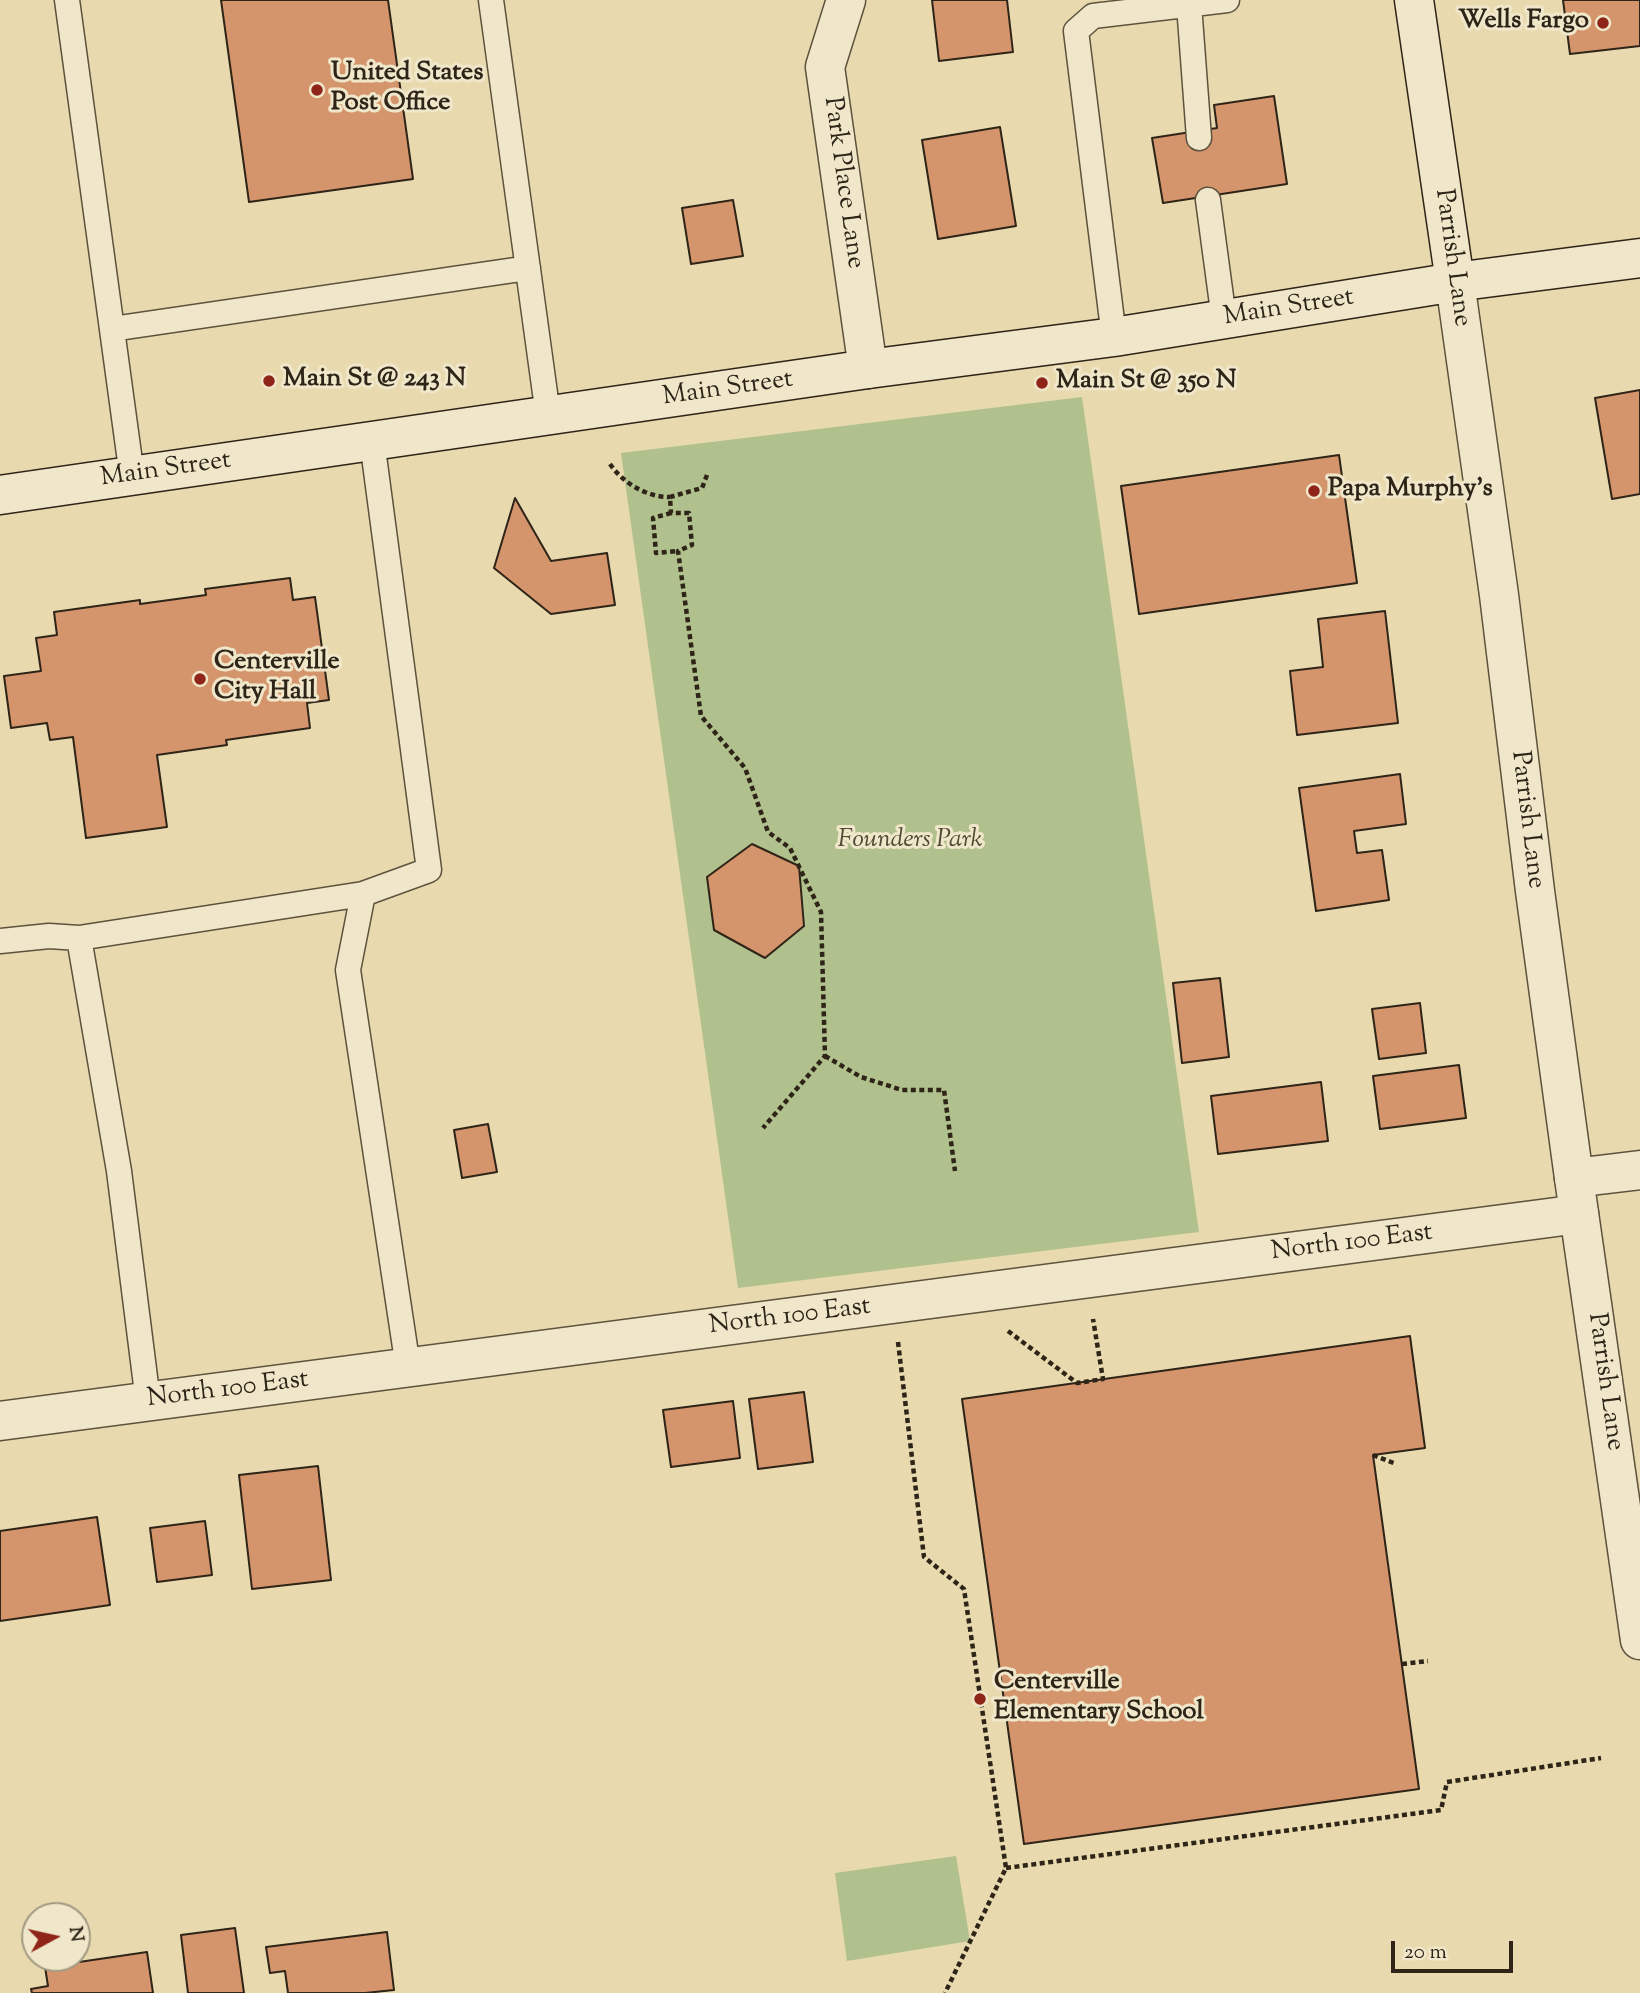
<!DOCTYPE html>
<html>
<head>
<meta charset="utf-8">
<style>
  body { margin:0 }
  #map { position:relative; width:1640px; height:1993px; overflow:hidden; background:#e8daae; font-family:"Sorts Mill Goudy",serif }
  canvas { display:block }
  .north { position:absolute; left:21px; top:1902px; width:70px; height:70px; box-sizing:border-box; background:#f0e7ca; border:2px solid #a29983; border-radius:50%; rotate:82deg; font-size:19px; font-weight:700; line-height:28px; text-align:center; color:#2e2418 }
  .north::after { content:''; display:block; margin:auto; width:24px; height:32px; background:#8f2418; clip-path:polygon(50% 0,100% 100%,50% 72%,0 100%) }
  .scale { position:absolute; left:1391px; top:1941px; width:122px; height:32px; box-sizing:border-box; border:4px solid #2e2418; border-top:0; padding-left:9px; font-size:21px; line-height:24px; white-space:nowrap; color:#2e2418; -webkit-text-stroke:5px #f0e7ca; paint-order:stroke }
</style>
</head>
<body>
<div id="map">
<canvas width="1640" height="1993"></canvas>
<div class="north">N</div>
<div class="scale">20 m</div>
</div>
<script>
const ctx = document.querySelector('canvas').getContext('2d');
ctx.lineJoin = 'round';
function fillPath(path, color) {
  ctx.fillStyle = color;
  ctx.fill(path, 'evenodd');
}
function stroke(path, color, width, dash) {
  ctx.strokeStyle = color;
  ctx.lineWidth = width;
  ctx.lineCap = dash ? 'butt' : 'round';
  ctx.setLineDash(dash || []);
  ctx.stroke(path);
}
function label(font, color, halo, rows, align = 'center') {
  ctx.font = font + ' "Sorts Mill Goudy",serif';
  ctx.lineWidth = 6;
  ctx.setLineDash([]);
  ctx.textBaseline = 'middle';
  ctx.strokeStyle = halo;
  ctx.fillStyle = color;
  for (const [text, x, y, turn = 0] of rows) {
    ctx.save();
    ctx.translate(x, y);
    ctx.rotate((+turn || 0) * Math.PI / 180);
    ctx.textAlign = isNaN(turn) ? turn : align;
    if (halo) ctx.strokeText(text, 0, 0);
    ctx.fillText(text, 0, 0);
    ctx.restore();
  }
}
const green = new Path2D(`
  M1082,397L1199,1232L738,1288L621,453Z
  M956,1856L970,1941L847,1961L835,1873Z`);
const building = new Path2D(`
  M221,0H388L413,179L249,202Z
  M932,0H1007L1013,52L939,61Z
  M1563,0H1640V46L1570,54Z
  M1274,96L1287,184L1163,203L1152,138L1217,128L1214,105Z
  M1000,127L1016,226L938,239L922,140Z
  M733,200L743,256L691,264L682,208Z
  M1640,390V494L1612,499L1595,398Z
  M1339,455L1357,583L1139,614L1121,486Z
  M515,498L551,561L607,553L615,605L551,614L494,568Z
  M290,578L293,600L315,597L329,700L307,703L310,728L226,740L227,745L157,755L167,827L86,838L73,737L50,740L47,723L11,728L4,676L41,671L36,638L57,635L54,612L140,600V604L206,595L205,589Z
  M1385,611L1398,723L1297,735L1290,671L1323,667L1318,619Z
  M1400,774L1406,824L1354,831L1357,853L1382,850L1389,900L1316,911L1299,788Z
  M752,844L799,866L804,926L765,958L714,930L707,877Z
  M1220,978L1229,1057L1182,1063L1173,983Z
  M1420,1003L1426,1053L1379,1059L1372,1009Z
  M1459,1065L1466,1118L1380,1129L1373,1076Z
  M1321,1082L1328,1141L1218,1154L1211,1096Z
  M488,1124L497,1172L462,1178L454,1130Z
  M1410,1336L1425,1448L1373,1455L1419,1789L1024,1844L962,1399Z
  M804,1392L813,1462L758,1469L749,1399Z
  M733,1401L740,1458L671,1467L663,1410Z
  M318,1466L331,1580L252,1589L239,1475Z
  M97,1517L110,1605L0,1621V1531Z
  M205,1521L212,1575L157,1582L150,1528Z
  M235,1928L244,1993H188L181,1935Z
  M387,1932L394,1990L365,1993H288L285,1971L270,1973L266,1947Z
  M147,1952L153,1993H32L31,1989L48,1986L45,1967Z`);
const path = new Path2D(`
  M610,464C623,483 646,497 670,497
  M707,475L702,488L670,497L671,513H689L692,545L678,551L701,716L745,768L768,832L790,848L821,912L825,1056L763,1128
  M671,513L653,518L656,553L678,551
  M825,1056L861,1077L902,1090H944L955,1171
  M1008,1331L1077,1383L1103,1379L1093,1319
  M898,1342L924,1557L964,1589L1006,1868L945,1993
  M1373,1455L1396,1464
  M1402,1664L1428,1661
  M1006,1868L1441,1810L1447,1782L1601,1758`);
const service = new Path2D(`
  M67,0L132,476
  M491,0L548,415
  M1189,5L1199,138
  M1208,200L1224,319
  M112,329L528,268
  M1114,337L1076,31L1093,16L1227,0
  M372,441L429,870L363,894L348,970L408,1367
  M79,938L363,894
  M0,941L49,936L79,938L119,1171L148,1401`);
const minor = new Path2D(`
  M846,0L825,67L868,369
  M1574,1178L1640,1170
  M0,1421L1579,1214`);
const tertiary = new Path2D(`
  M1455,282L1499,595L1535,891L1574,1178L1640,1640`);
const secondary = new Path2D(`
  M1414,0L1455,282
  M0,495L868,369L1114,337L1455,282L1640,258`);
const markers = [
  [1603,23,7,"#8f2418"],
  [317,90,7,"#8f2418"],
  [269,381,7,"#8f2418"],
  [1042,383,7,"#8f2418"],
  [1314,491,7,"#8f2418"],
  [200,679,7,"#8f2418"],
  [980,1699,7,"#8f2418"]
];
const poiNames = [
  ["Wells Fargo",1589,23,"right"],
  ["United States",331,75],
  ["Post Office",331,105],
  ["Main St @ 243 N",283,381],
  ["Main St @ 350 N",1056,383],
  ["Papa Murphy's",1328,491],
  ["Centerville",214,664],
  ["City Hall",214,694],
  ["Centerville",994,1684],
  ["Elementary School",994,1714]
];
const streetNames = [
  ["Park Place Lane",842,183,82],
  ["Parrish Lane",1451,258,82],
  ["Main Street",1289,309,-9],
  ["Main Street",728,390,-8],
  ["Main Street",166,471,-8],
  ["Parrish Lane",1526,820,83],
  ["North 100 East",1352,1244,-7],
  ["North 100 East",790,1318,-7],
  ["Parrish Lane",1604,1382,82],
  ["North 100 East",228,1391,-7]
];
const parkNames = [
  ["Founders Park",910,842]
];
fillPath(green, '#b1c18e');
fillPath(building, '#d5956c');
stroke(building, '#2e2418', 2);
stroke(service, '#5c523e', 27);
stroke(minor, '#5c523e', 41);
stroke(tertiary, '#5c523e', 41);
stroke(secondary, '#2e2418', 41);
stroke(path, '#2e2418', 4.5, [5, 3.5]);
stroke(service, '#f0e7ca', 24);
stroke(minor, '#f0e7ca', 38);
stroke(tertiary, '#f0e7ca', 38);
stroke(secondary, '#f0e7ca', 38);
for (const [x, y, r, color] of markers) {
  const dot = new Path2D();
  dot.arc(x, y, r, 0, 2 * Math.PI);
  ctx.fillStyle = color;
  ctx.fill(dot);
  stroke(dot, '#f0e7ca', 2.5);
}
label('bold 26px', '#2e2418', '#f0e7ca', poiNames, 'left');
label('26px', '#2e2418', '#f0e7ca', streetNames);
label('italic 26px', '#4f4b36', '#f0e7ca', parkNames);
</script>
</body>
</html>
